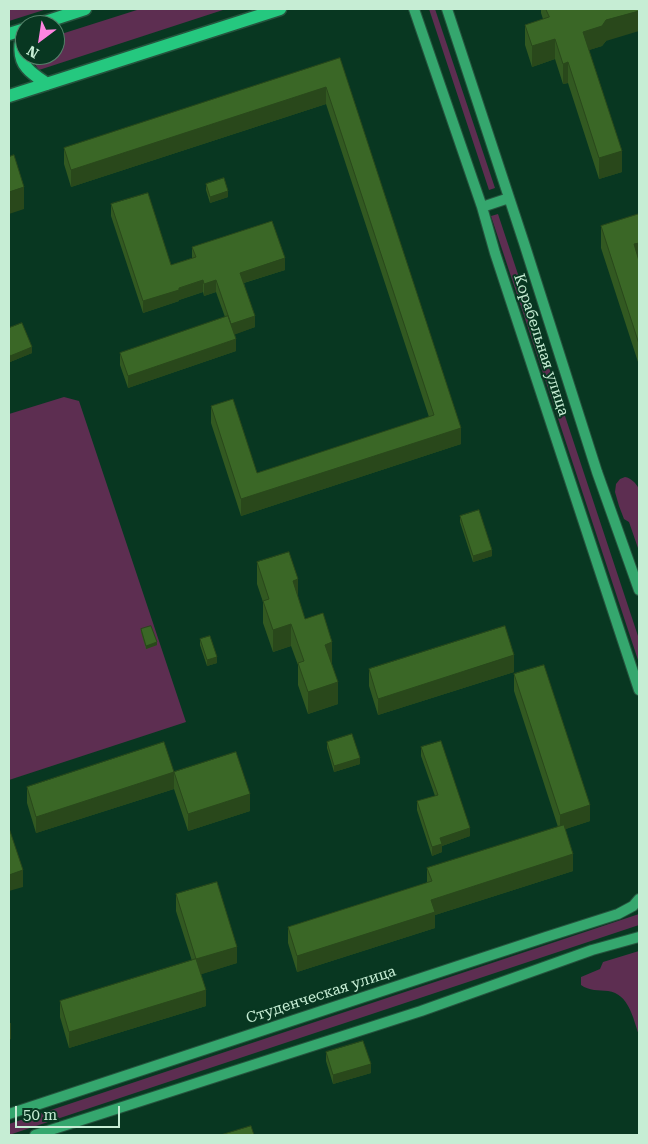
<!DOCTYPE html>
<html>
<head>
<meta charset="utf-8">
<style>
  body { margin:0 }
  #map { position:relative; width:648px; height:1144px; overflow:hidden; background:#083721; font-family:"Roboto Serif",serif }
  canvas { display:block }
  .frame { position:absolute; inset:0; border:10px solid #c6edd4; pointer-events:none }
  .north { position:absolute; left:15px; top:15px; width:50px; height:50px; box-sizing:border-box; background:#083721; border:1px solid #548069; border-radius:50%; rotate:211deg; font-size:14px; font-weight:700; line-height:20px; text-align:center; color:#c6edd4 }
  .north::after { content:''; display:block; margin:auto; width:18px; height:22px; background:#fe85e0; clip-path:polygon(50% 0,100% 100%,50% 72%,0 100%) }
  .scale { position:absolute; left:15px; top:1106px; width:105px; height:22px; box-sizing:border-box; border:2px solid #c6edd4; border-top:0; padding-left:6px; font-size:15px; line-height:18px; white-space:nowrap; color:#c6edd4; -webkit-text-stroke:4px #083721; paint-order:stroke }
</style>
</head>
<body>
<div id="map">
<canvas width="648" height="1144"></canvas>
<div class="frame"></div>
<div class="north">N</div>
<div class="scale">50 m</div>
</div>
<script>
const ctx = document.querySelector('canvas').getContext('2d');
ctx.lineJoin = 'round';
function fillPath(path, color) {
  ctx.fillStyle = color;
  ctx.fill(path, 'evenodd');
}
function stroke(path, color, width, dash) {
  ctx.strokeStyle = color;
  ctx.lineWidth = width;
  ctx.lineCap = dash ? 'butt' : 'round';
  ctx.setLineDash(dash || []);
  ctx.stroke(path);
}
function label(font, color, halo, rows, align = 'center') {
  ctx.font = font + ' "Roboto Serif",serif';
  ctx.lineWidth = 4;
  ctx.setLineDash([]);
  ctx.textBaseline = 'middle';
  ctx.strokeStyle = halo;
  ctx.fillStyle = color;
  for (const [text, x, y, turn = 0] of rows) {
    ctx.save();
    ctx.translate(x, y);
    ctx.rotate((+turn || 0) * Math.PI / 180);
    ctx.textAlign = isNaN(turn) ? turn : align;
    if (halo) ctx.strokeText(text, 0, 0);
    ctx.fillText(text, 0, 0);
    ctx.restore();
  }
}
const green = new Path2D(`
  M9,9H47L9,21Z
  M140,9H226L39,70L30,57V55H55V36Z
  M429,9H435L495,188L489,190Z
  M498,214L639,639V663L491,216Z
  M64,397L79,401L186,722L9,780V414Z
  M625,477C631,478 636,483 639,489V551L629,522L624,519L619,506L615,492L616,484L620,479Z
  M639,914V925L9,1135V1124Z
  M639,951V1035C633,1018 629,994 608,991C599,990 589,991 581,985V977L600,969L603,962Z`);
const secondary = new Path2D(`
  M414,9L482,207L495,253L639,690
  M447,9L524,243L597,472L639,590
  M482,207L509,198
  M9,1114L546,937L618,914L633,906L639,899
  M35,1135L421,1011L592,950L639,937`);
const primary = new Path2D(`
  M36,25L85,9
  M25,30C19,41 18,58 27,68C32,74 40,79 47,84
  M9,34L25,29
  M9,96L280,9`);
const wall = new Path2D(`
  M541,9H570L606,41L602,46L589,50L622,172L599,179L568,83L563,84L555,59L532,67L525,45V25L543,19L541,13Z
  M340,58L461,444L241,516L211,423V406L257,473L429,417L326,104L71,187L64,164V148Z
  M206,184L228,197L210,203L206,190Z
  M111,204L171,265L192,258V247L285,270L244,283L255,327L235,334L236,351L128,388L120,365V353L225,317L216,292L204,296L203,292L179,300V301L143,313L111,216Z
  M639,214V365L601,248V226Z
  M9,328L32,353L10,362L9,358Z
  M460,516L492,556L473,562L460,522Z
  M257,562L298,599L305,619L332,664L338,704L308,714L298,685V665L291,646L273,652L263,623V602L257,584Z
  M141,629L157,645L146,649L141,632Z
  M200,639L217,663L207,666L200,645Z
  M369,669L514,672L378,715L369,686Z
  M514,674L590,821L565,829L573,871L435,915V928L297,972L288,943V927L427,883V868L558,827L514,691Z
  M327,742L360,764L334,772L327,748Z
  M421,747L470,836L442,846V852L432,856L417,810V801L435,796L421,756Z
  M174,772L250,811L188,831L174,789L36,833L27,803V787Z
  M176,894L237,963L201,974L206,1006L69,1048L60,1017V1001L192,961L176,911Z
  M326,1052L371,1073L333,1084L326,1061Z`);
const shadedWall = new Path2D(`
  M639,11V31L606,41L602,46L583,52V32L606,20Z
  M555,39V59L532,67V46Z
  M568,62V83L563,84V64Z
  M326,87V104L71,187V170Z
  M622,151V172L599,179V158Z
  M24,187V209L9,214V192Z
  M228,191V197L210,203V197Z
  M639,243V264L634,244Z
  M285,258V270L240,284V273Z
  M203,280V292L179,300V301L143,313V301Z
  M216,280V292L204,296V284Z
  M255,316V327L231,336V324Z
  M236,339V351L128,388V376Z
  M32,347V353L10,362V356Z
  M461,428V444L241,516V499Z
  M492,550V556L473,562V556Z
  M298,579V601L293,581Z
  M291,624V646L273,652V630Z
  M157,642V645L146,649V646Z
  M332,642V664L325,666V645Z
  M514,655V672L378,715V699Z
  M217,657V663L207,666V660Z
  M338,682V704L308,714V692Z
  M360,758V764L334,772V766Z
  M174,772V789L36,833V817Z
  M250,794V811L188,831V814Z
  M590,805V821L560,831V815Z
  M470,828V836L442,846V852L432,856V847L440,838Z
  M573,854V871L435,915V928L297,972V956L431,900Z
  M23,870V887L9,891V875Z
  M237,947V963L196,976V959Z
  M206,990V1006L69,1048V1032Z
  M9,1023H11V1039L9,1040Z
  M371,1064V1073L333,1084V1075Z`);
const building = new Path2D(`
  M546,9H639V11L606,20L602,26L583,32L622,151L599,158L568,62L563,64L555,39L532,46L525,25L549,17Z
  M340,58L461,428L241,499L211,406L233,399L257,473L434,415L326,87L71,170L64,148Z
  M14,155L24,187L9,192V157Z
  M224,178L228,191L210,197L206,184Z
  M148,193L171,265L196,257L192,247L272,221L285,258L240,273L255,316L231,324L216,280L204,284L203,280L179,288V290L143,301L111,204Z
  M639,214V243L634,244L639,261V344L601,226Z
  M228,316L236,339L128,376L120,353Z
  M22,323L32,347L10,356L9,352V328Z
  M479,510L492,550L473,556L460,516Z
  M289,552L298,579L293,581L305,619L323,613L332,642L325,645L338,682L308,692L298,663L304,661L291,624L273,630L263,601L269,599L257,562Z
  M151,626L157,642L146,646L141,629Z
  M505,626L514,655L378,699L369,669Z
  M210,636L217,657L207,660L200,639Z
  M544,665L590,805L560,815L514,674Z
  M352,734L360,758L334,766L327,742Z
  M441,741L470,828L440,838L442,844L432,847L417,801L438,795L421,747Z
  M164,742L174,772L36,817L27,787Z
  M236,752L250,794L188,814L174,772Z
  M564,825L573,854L431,900L435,912L297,956L288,927L432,881L427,868Z
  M9,828L23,870L9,875Z
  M217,882L237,947L196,959L176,894Z
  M196,959L206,990L69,1032L60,1001Z
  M363,1041L371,1064L333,1075L326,1052Z
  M251,1126L254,1135H221Z`);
const streetNames = [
  ["Корабельная улица",541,345,72],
  ["Студенческая улица",321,995,-18]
];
fillPath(green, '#5d2e51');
stroke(secondary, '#26543e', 12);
stroke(primary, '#26543e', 15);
stroke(secondary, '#35a76e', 10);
stroke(primary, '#25c87f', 12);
fillPath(wall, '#325921');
fillPath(shadedWall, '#29481b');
fillPath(building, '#3a6726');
stroke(building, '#29481b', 1);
label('15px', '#c6edd4', '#083721', streetNames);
</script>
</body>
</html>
